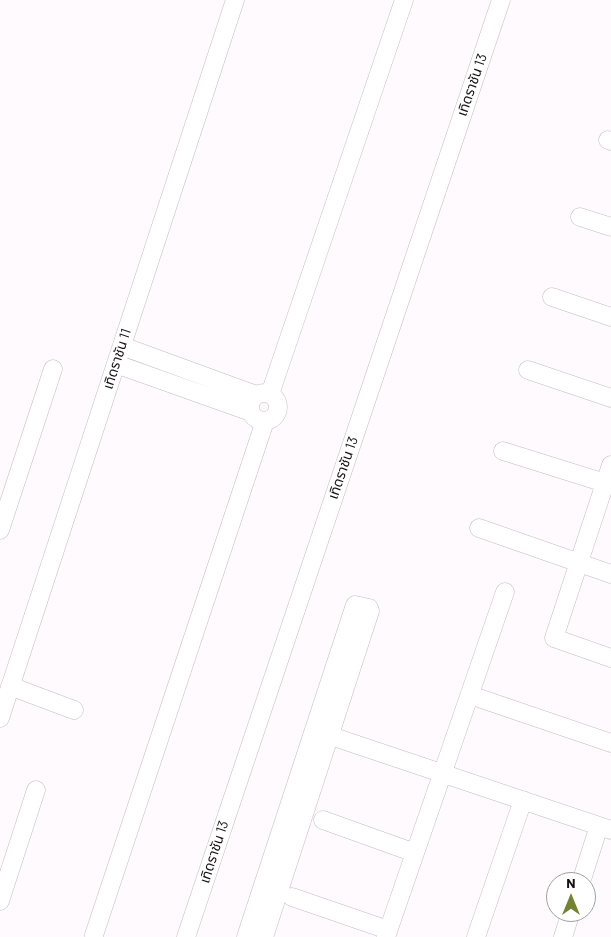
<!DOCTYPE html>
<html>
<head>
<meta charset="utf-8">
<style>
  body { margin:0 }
  #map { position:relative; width:611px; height:937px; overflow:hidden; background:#fffafd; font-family:Barlow,sans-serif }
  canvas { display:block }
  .north { position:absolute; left:546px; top:872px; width:50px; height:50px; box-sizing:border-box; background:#fff; border:1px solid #a1a0a1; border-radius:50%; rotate:0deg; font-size:14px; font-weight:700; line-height:20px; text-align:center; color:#151113 }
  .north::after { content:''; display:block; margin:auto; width:18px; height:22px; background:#748332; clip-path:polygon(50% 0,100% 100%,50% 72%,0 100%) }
</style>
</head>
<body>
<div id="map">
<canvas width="611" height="937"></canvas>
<div class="north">N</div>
</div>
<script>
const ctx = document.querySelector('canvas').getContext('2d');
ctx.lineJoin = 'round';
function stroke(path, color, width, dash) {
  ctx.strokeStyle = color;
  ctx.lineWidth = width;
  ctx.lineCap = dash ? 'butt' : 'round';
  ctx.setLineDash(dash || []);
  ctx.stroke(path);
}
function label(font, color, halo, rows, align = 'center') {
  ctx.font = font + ' Barlow,"Noto Sans Thai",sans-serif';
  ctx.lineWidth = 4.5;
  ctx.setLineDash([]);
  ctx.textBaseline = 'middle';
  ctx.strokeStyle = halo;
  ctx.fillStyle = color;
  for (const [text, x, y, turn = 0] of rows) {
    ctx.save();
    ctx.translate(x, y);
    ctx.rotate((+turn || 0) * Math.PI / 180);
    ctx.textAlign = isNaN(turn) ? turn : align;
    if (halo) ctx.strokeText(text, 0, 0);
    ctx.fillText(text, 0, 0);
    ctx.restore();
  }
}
const minor = new Path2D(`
  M608,140L611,141
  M580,217L611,227
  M552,297L611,317
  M122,346L256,395
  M116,364L251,412
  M528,370L611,398
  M250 407a14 14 0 1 1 28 0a14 14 0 1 1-28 0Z
  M270,394L404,0
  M503,451L611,485
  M611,465L554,638L611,658
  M479,528L611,574
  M0,530L53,369
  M10,686L74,710
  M470,695L611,743
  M0,718L235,0
  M319,732L611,830
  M323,820L415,853
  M581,882L599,826
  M292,897L388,930
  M0,901L36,790
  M94,935L265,421
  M186,937L501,0
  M246,937L354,608L355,605L369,608L370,611L264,937
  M386,937L505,592
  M476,937L523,800
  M563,937L571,912`);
const streetNames = [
  ["เทิดราชัน 13",472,85,-71],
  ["เทิดราชัน 11",117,359,-72],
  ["เทิดราชัน 13",343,468,-71],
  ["เทิดราชัน 13",214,852,-72]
];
stroke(minor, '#c5bbc1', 19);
stroke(minor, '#fff', 18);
label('14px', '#151113', '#fff', streetNames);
</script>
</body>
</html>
